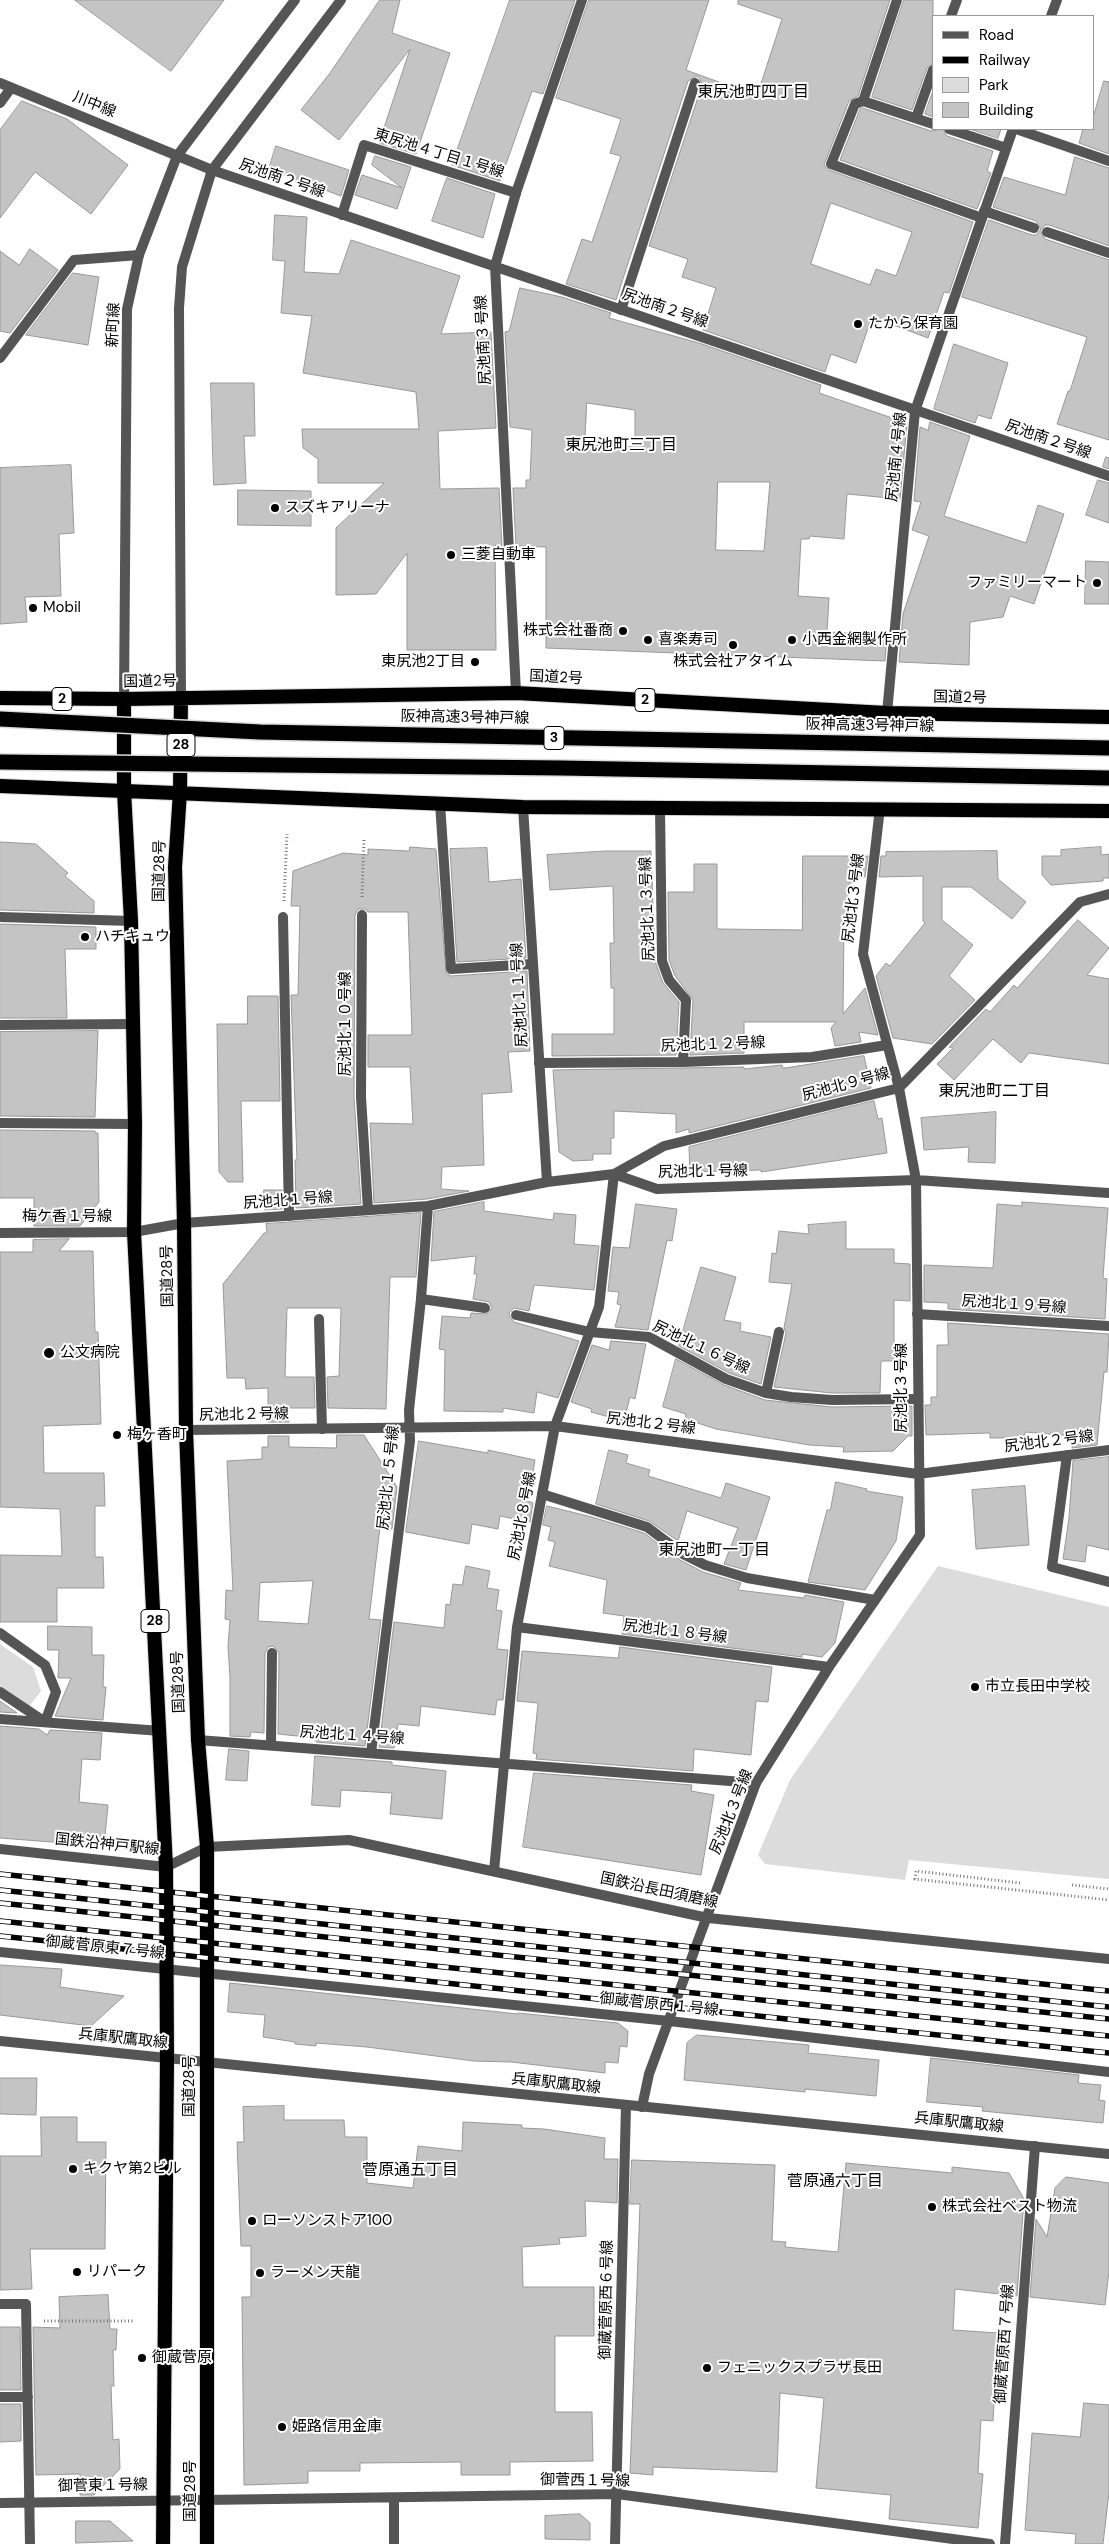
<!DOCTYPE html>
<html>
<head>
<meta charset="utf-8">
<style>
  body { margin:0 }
  #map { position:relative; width:1109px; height:2544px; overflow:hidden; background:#fff; font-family:"DM Sans",sans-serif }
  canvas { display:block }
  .legend { position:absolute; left:932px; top:15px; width:162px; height:115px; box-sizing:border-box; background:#fff; border:1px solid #999; margin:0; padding:6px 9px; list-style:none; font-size:15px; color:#000 }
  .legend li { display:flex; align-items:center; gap:10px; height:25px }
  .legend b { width:25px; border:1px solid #999 }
</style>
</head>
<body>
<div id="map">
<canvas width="1109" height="2544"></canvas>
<ul class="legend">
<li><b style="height:6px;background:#555"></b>Road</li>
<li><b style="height:6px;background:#000"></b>Railway</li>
<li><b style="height:14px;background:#dcdcdc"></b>Park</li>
<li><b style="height:14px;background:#c4c4c4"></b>Building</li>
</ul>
</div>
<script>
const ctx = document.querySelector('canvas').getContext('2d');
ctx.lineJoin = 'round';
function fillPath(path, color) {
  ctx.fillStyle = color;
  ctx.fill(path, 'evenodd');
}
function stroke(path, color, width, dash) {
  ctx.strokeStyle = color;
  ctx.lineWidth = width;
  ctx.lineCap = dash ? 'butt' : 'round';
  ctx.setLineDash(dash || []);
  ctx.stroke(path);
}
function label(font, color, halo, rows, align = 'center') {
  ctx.font = font + ' "DM Sans","Noto Sans JP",sans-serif';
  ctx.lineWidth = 4;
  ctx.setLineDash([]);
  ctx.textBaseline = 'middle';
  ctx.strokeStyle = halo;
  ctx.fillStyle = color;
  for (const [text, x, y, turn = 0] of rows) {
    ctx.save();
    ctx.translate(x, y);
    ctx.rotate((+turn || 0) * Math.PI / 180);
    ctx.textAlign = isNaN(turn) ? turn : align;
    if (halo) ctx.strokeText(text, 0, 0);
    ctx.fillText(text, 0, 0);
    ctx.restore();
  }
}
const green = new Path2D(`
  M938,1566L1109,1607V1879L909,1860L905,1880L765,1864L758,1855L790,1780Z
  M0,1644L33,1667L41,1691L28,1708L0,1688Z`);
const building = new Path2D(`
  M75,0H224L171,71Z
  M380,0H400L392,33L450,53L416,154L379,143L410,49L339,140L301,110L330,73Z
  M510,0H575L543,94L532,91L500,181L452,165Z
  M589,0H709L686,70L757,96L782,19L738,4V0H890L858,96L849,101L824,165L829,170L973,222L949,293L944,292L928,338L872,317L856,363L831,354L825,372L703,330L716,288L682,277L688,259L649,246L702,85L700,79L697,76L688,81L616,300L566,284L582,239L592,242L621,156L610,153L621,119L556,98ZM831,203L912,232L896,276L876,269L870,285L811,264Z
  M904,0H933V63L927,68L912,110L872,97Z
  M1104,81L1109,82V154L1079,143L1083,129H1093V118Z
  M933,91V117L925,114Z
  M22,101L67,119L128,165L91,214L35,172L0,218V130Z
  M863,108L931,131L942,129L947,136L993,151L987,171L991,173L977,209L840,160L860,109Z
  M970,129H1001L998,138Z
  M276,146L349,170L341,196L269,169Z
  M375,156L411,167L397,209L355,195L362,175L402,188L372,165Z
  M1075,157L1109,168V246L1049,225H1045L1041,230L1036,221L993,207L1004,177L1065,195Z
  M447,178L495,194L483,238L432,221Z
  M275,215L307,217L304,272L339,274L351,240L460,276L441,334L491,332L496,428L438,431L440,489L499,488L502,546L495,545L496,650H407V553L376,594L336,595V528L384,483H318V459L303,448L302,429H419L416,392L303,373L312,316L281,313L285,261L273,260Z
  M989,220L1032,235H1036L1040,230L1045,239L1109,260V440L1057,424L1068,391H1070L1087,337L962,297Z
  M30,249L58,270L10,333L0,331V251L19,265Z
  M73,273L99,277L88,345L26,335Z
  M520,288L562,297L611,313L609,318L699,343L821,385L819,393L907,423L900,499L847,494L844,539L810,536L809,539H801L798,596L829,598L827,632L887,635L885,661L546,648V547L516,546L513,488H526V480H530L532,430L510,427L505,332L509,331ZM587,403L635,410V447L585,445ZM718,482H770L764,551L716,550Z
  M954,344L1008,363L991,419L978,415L975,423L934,409Z
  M211,383H254L255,436H244L246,483L214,485Z
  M930,422L970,436L944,516L1026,543L1038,505L1064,514L1034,604L1010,596L1003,617L970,622L969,665L899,662L903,614L929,536L912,530L921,502L914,501L920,427L928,430Z
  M1106,457L1109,458V469L1103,467Z
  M71,465L74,533L59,534L61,596L25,597L27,622L0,624V468Z
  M1098,480L1109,483V523L1086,515Z
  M238,490L311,491V526L238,525Z
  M1086,561L1109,562V604H1085Z
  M0,842L36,844L68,873L65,876L94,901V913L0,910Z
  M410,847L436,849L446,973L451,976L527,971L530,1051L508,1052L512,1092L482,1094L484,1165L442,1167L441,1189L469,1191L427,1199L374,1203L370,1123L413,1124L410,1067H368V1035H412L408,912H368L365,909H358L355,915L354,1097L361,1204L296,1208L295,1160H297L291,995H298L300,906H291L293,871L343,853L368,855V849L409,851Z
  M1101,847V855L1109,854V878H1103V881L1051,885L1042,875V856H1061V850Z
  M487,848L489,882L521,879L526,958L457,962L450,849Z
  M606,851H651L655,961L663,983L679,1002L676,1055L552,1056V1034H614V988H611L610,943H614L613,886L550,890L547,855Z
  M997,851L998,879L1026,902L1012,919L971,887H942V920L973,945L949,976L975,1000L932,1044L893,1038L876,976L886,963L890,966L925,923L923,921V876L879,877L881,856H886V852Z
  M803,856H868L865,877H855V883H849L847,925H844L843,1014L865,988L878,1035L859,1032L861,1042L835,1046L831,1028L836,1022H744V1053L690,1055L693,1000L675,976L669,960L668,892H694V864H717V929L802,930Z
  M1078,920L1109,948L1087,975L1109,979V1064L1029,1053L1021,1063L993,1039L954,1080L937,1064L953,1048L949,1047L986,1009L990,1012L1014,985L1017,988Z
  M0,924L96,927V949H65L67,1018H0Z
  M248,996H278L280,1101H241L243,1182H228L219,1172L217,1024H247Z
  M98,1031L95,1117L0,1116V1032Z
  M864,1056L871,1088L689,1133V1129L676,1133V1114L614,1111V1138H611V1154H593V1160L573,1161L559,1152L553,1070L744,1067V1069L782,1065L783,1068Z
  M874,1101L878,1119L882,1118L887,1153L761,1172V1170L690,1172L689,1147Z
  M996,1112L995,1163L968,1162L969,1147L924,1150L921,1118Z
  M0,1130L95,1131V1133H98L99,1202L80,1226H34V1198H0Z
  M264,1190H282V1209L265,1210Z
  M484,1202V1211L553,1220L554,1213L576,1215L574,1244L599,1246L594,1290L534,1285L529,1311L514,1308L509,1313L510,1317L514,1322L579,1341L558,1398L537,1392L534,1413L503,1408V1412L444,1411L445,1350L439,1349L442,1316L470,1318L471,1313L487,1314L492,1308L489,1302L473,1299L477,1274H474L476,1256L431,1261L434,1212Z
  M1022,1202L1108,1208L1103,1278L1107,1279L1105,1319L948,1309V1303L924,1302V1265L993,1268L997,1204L1022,1206Z
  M636,1204L677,1209L672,1241L667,1240L648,1330L615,1327L621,1305L617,1304L619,1292L608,1291L613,1247L629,1248Z
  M421,1213L416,1277H390L386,1409L328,1408L327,1377L339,1376L341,1308H287L285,1377H314L315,1408H288L289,1422H268V1388L246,1389L245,1378H227L223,1284L264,1233H267L266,1224Z
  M846,1222V1249H894V1263L910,1264V1301L894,1300V1361H881L880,1393H832L774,1387L786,1333L784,1328L792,1284L769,1282L772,1253L776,1254L779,1231L809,1234L808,1225Z
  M69,1239L59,1251H93L95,1332H98L101,1424L43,1426L44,1473H104L105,1506H95V1557H103L104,1588H57V1622H0V1555L62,1556L60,1509L0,1507V1252H33V1240Z
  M701,1267L736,1277L724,1320L741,1323L740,1331L771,1337L761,1384L729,1373L679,1346Z
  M948,1323L1109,1334L1107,1372H1104L1097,1445L1072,1448L1073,1436L1025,1432V1438H990V1433L926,1435L925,1405H931V1397H937V1345H948Z
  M611,1341L646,1344L635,1399L630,1397L624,1421L591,1412L592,1409L571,1402L592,1345L609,1350Z
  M676,1359L724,1385L765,1400L832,1407L912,1406V1436H908L893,1451L843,1452L844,1447L809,1445L716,1429L685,1419L686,1414L663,1407Z
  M337,1435H364L397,1487L392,1529L380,1527L369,1619L381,1620L365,1746L316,1742V1738L278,1734L279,1653L273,1646L268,1647L265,1653L264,1733L251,1732L250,1737L230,1736V1678L228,1646L230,1620L225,1619L226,1590L233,1591L227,1461L262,1459V1447H268V1436H289V1447L336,1448ZM313,1581L308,1624L258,1621L260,1583Z
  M419,1441L488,1453V1450L535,1460L528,1501L533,1503L530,1522L500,1516L498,1529L472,1524L469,1544L406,1532Z
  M609,1450L628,1455L626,1463L650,1470L648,1476L721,1498L726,1483L770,1497L746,1570L724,1564L738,1528L687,1511L678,1541L649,1521L596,1504Z
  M1109,1457V1550L1087,1545L1085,1562L1063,1559L1069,1518L1073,1461Z
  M836,1482L867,1489L866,1491L903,1497L896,1541L865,1590L808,1582L827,1510H830Z
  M1025,1486L1029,1545L976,1549L972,1490Z
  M547,1506L592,1517L644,1533L680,1560L703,1572L741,1583L738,1590L804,1598L805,1595L844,1602L835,1643L822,1657L802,1654V1657L622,1634L624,1616L603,1613L607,1580L549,1566L555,1542L548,1540L551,1527L543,1525Z
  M466,1566L490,1571L487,1588L499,1590L496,1610L502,1611L497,1649L508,1650L503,1700H497L495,1715L421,1706L419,1726L398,1724L394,1748L379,1747L394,1622L444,1628L446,1604L450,1605L453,1584L462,1585Z
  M48,1626L92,1627V1655H104L103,1687H106L103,1720L55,1716L71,1678H58L59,1650H48Z
  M620,1647L772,1667L768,1702L756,1701L751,1755L694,1749L693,1771L536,1759L537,1754L533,1753L538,1703L517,1701L522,1651L618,1658Z
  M0,1701L17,1713L0,1712Z
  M0,1726L39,1729L47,1735L50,1730L102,1733L100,1760L82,1759L79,1802L108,1805L104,1846L0,1838Z
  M229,1749L249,1751L247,1781L226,1780Z
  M315,1756L392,1762V1765L446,1771L442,1819L390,1814L392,1793L341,1790L340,1807L312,1805Z
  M534,1773L692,1785L691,1791L714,1795L701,1875L523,1847Z
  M0,1965L62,1969L60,1987L124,1996L91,2026L0,2015Z
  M230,1983L518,2014V2013L618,2023L628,2031L627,2047L620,2046L618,2063L605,2062V2073L511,2062L474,2061L367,2047L316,2043V2046L295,2044V2042L263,2037L265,2015L228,2012Z
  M697,2035L809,2045L808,2053L879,2060L876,2096L805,2089V2092L684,2080L687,2043Z
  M931,2058L1079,2075L1078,2083L1101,2085L1099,2100L1105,2101L1103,2123L982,2111L983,2107L927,2102Z
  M0,2078H37L36,2115L0,2114Z
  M284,2106V2120H344L345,2137H367V2183L413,2188L418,2146L462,2151L463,2122L522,2125V2128L544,2129L605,2138L604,2159H618L617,2203L585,2201L586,2236L559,2238L560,2244L522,2247L523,2287H594V2336H555V2412H592L593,2461L510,2462V2475H461V2462L360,2463V2471H308V2483L244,2485L242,2297H251V2246H241L237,2142H244L243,2107Z
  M41,2117H77V2142H106L105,2249H30L32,2289L0,2290V2156H41Z
  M632,2160L775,2165L772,2241L786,2242L785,2247L838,2252L846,2163L952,2173V2167L1009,2173L1024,2199L1017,2296L955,2289L953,2330L998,2333L993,2421L981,2420L978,2473L983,2474L978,2528L889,2519L891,2495L816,2488L824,2398L780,2393L777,2472L653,2467V2475L630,2473L640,2204H630Z
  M1066,2177L1109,2183V2271L1105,2305L1030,2297L1036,2219L1047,2237L1055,2188Z
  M108,2295L110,2329H117L116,2350H113L114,2386H111L113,2440L119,2439L120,2469L94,2495H80V2474L36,2475L33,2327L60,2328L59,2297Z
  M0,2327H20L21,2390H0Z
  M1084,2403L1109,2405V2492L1103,2544H1075L1076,2534L1025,2530L1032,2433L1080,2437Z
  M0,2404H21V2441L0,2442Z
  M580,2514L590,2523V2540L545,2539V2516Z
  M76,2521H110L133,2541L76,2543Z`);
const path = new Path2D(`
  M362,897L364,838
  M284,901L287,834
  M1020,1883L916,1871L915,1879L1109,1900
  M1072,1885L1109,1889
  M44,2321H133`);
const service = new Path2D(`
  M897,0L863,101L933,124
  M951,16L957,0
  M863,101L855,104L831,164L982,218
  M916,118L933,70
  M949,129L1006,148
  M1016,129L1109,161
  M984,211L1034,228
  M342,215L364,145L516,193
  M1047,232L1109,253
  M621,310L695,83
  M440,803L451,969L533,964
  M660,807L662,961L669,980L686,1000L683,1062
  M362,915L361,1097L368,1210
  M283,917L289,1216
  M539,1063L683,1062L812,1057L887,1045
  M421,1299L485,1308
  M917,1314L1109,1326
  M516,1315L590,1332L649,1337L726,1379L766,1393L791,1397L832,1400L917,1399
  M319,1319L322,1429
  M766,1393L779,1332
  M542,1494L647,1527L683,1554L705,1565L747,1578L875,1600
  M198,1740L756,1783
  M271,1745L272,1653`);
const minor = new Path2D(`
  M1051,16L1057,0
  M0,83L212,170L1109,476
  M0,103L11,88
  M0,358L74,260L139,255
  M516,693L495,266L516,193L582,0
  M887,713L915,411L1013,129
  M523,807L547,1182
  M0,917L131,921
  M0,1025L133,1024
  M0,1123L135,1124
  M614,1174L664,1146L899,1088L1080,902L1109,894
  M0,1233L134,1232L184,1223L428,1206L547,1182L614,1174L657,1189L916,1180L1109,1193
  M186,1430L555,1426L918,1474L1109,1450
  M1067,1455L1052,1567L1109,1582
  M517,1627L829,1667
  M0,1633L45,1665L56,1692L45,1722L0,1692
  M0,1719L161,1731
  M371,1753L410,1441L409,1410L421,1299L428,1206
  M0,1849L166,1867L207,1847
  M494,1871L517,1627L555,1426L599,1307L614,1174
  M0,1952L669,2021L1109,2072
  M642,2107L649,2074L756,1783L829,1667L920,1535L916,1180L899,1088L863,954L880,808
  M0,2304H26L30,2544
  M0,2397H28
  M394,2498V2544
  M0,2503L617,2494L990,2544
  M615,2544L626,2106
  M1005,2544L1035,2146`);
const tertiary = new Path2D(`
  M181,698L179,308L182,267L212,170L341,0
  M124,699L127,309L139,255L177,156L295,0
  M207,1847L349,1840L708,1918L1109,1959
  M0,2041L1109,2154`);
const trunk = new Path2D(`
  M0,698L124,699L516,693L887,713L1109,717
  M181,698L180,792L175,867L184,1223L186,1430L198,1740L207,1847V2544
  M124,699V791L131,921L135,1124L134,1232L166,1867L167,2058L163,2544
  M0,786L523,807L1109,811`);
const rail = new Path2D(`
  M0,1874L1109,1991
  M0,1890L1109,2007
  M0,1903L1109,2019
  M0,1921L1109,2036
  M0,1936L1109,2053`);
const motorwayBridge = new Path2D(`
  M0,719L260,732L1109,748
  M0,762L561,768L1109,778`);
const markers = [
  [858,324,5,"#000"],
  [275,508,5,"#000"],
  [451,555,5,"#000"],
  [1097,583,5,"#000"],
  [33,608,5,"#000"],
  [623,631,5,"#000"],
  [648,640,5,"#000"],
  [792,640,5,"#000"],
  [733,645,5,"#000"],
  [475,662,5,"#000"],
  [85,937,5,"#000"],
  [49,1353,6,"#000"],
  [117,1435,5,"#000"],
  [975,1687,5,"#000"],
  [73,2169,5,"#000"],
  [932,2207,5,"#000"],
  [252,2221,5,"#000"],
  [77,2272,5,"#000"],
  [260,2273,5,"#000"],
  [142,2358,5,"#000"],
  [707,2368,5,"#000"],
  [282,2427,5,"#000"]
];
const shields = [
  [62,699,20],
  [645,700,20],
  [554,738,20],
  [181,745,28],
  [155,1621,28]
];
const shieldNames = [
  ["2",62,699],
  ["2",645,700],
  ["3",554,738],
  ["28",181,745],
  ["28",155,1621]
];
const streetNames = [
  ["川中線",94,105,22],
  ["東尻池４丁目１号線",439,154,17],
  ["尻池南２号線",282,179,19],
  ["尻池南２号線",665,309,19],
  ["新町線",114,325,-87],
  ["尻池南３号線",484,340,-93],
  ["尻池南２号線",1048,440,19],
  ["尻池南４号線",897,457,-84],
  ["国道2号",556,678,3],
  ["国道2号",150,682,-1],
  ["国道2号",960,698,1],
  ["阪神高速3号神戸線",465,718,1],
  ["阪神高速3号神戸線",870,726,1],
  ["国道28号",160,871,-89],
  ["尻池北３号線",854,898,-83],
  ["尻池北１３号線",648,909,-92],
  ["尻池北１１号線",520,995,-93],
  ["尻池北１０号線",346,1024,-90],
  ["尻池北１２号線",713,1045,-2],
  ["尻池北９号線",846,1085,-15],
  ["尻池北１号線",703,1172,-1],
  ["尻池北１号線",288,1201,-4],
  ["梅ケ香１号線",67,1217],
  ["国道28号",168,1276,-91],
  ["尻池北１９号線",1014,1305,4],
  ["尻池北１６号線",701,1348,25],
  ["尻池北３号線",902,1388,-90],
  ["尻池北２号線",244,1415,-1],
  ["尻池北２号線",651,1424,7],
  ["尻池北２号線",1049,1442,-7],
  ["尻池北１５号線",389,1478,-84],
  ["尻池北８号線",523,1516,-79],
  ["尻池北１８号線",675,1632,7],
  ["国道28号",179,1682,-92],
  ["尻池北１４号線",352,1736,4],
  ["尻池北３号線",732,1812,-68],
  ["国鉄沿神戸駅線",107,1845,6],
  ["国鉄沿長田須磨線",659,1891,12],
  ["御蔵菅原東７号線",105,1948,6],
  ["御蔵菅原西１号線",659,2005,6],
  ["兵庫駅鷹取線",123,2039,6],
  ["兵庫駅鷹取線",556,2084,6],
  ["国道28号",190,2086,-90],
  ["兵庫駅鷹取線",959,2123,6],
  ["御蔵菅原西６号線",607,2300,-89],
  ["御蔵菅原西７号線",1005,2344,-86],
  ["御菅西１号線",585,2481,1],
  ["御菅東１号線",103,2486,-1],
  ["国道28号",191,2491,-90]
];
const poiNames = [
  ["たから保育園",868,324],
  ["スズキアリーナ",285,508],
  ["三菱自動車",461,555],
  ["ファミリーマート",1087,583,"right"],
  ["Mobil",43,608],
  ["株式会社番商",613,631,"right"],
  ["喜楽寿司",658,640],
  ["小西金網製作所",802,640],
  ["東尻池2丁目",465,662,"right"],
  ["株式会社アタイム",733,662,"center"],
  ["ハチキュウ",95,937],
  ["公文病院",60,1353],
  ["梅ヶ香町",127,1435],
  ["市立長田中学校",985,1687],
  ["キクヤ第2ビル",83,2169],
  ["株式会社ベスト物流",942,2207],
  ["ローソンストア100",262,2221],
  ["リパーク",87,2272],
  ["ラーメン天龍",270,2273],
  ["御蔵菅原",152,2358],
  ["フェニックスプラザ長田",717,2368],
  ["姫路信用金庫",292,2427]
];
const neighbourhoodNames = [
  ["東尻池町四丁目",753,93],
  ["東尻池町三丁目",621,446],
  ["東尻池町二丁目",994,1092],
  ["東尻池町一丁目",714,1551],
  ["菅原通五丁目",410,2171],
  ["菅原通六丁目",835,2182]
];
fillPath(green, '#dcdcdc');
fillPath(building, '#c4c4c4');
stroke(building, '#999', 1);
stroke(trunk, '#dbdbdb', 16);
stroke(path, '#777', 3, [1, 2.5]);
stroke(service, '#555', 10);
stroke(minor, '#555', 10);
stroke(tertiary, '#555', 10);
stroke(trunk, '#000', 14);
stroke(rail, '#000', 5.5);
stroke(rail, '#fff', 4, [11]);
stroke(motorwayBridge, '#dbdbdb', 18, []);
stroke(motorwayBridge, '#000', 15);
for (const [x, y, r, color] of markers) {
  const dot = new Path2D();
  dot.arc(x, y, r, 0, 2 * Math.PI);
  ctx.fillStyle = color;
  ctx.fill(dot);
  stroke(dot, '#fff', 2);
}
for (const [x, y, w] of shields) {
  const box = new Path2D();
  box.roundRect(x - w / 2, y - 11.5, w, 23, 4);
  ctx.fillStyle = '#fff';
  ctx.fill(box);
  stroke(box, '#000', 1);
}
label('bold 14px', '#000', null, shieldNames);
label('15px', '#000', '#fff', streetNames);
label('15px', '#000', '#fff', poiNames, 'left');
label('16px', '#000', '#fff', neighbourhoodNames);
</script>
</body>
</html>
